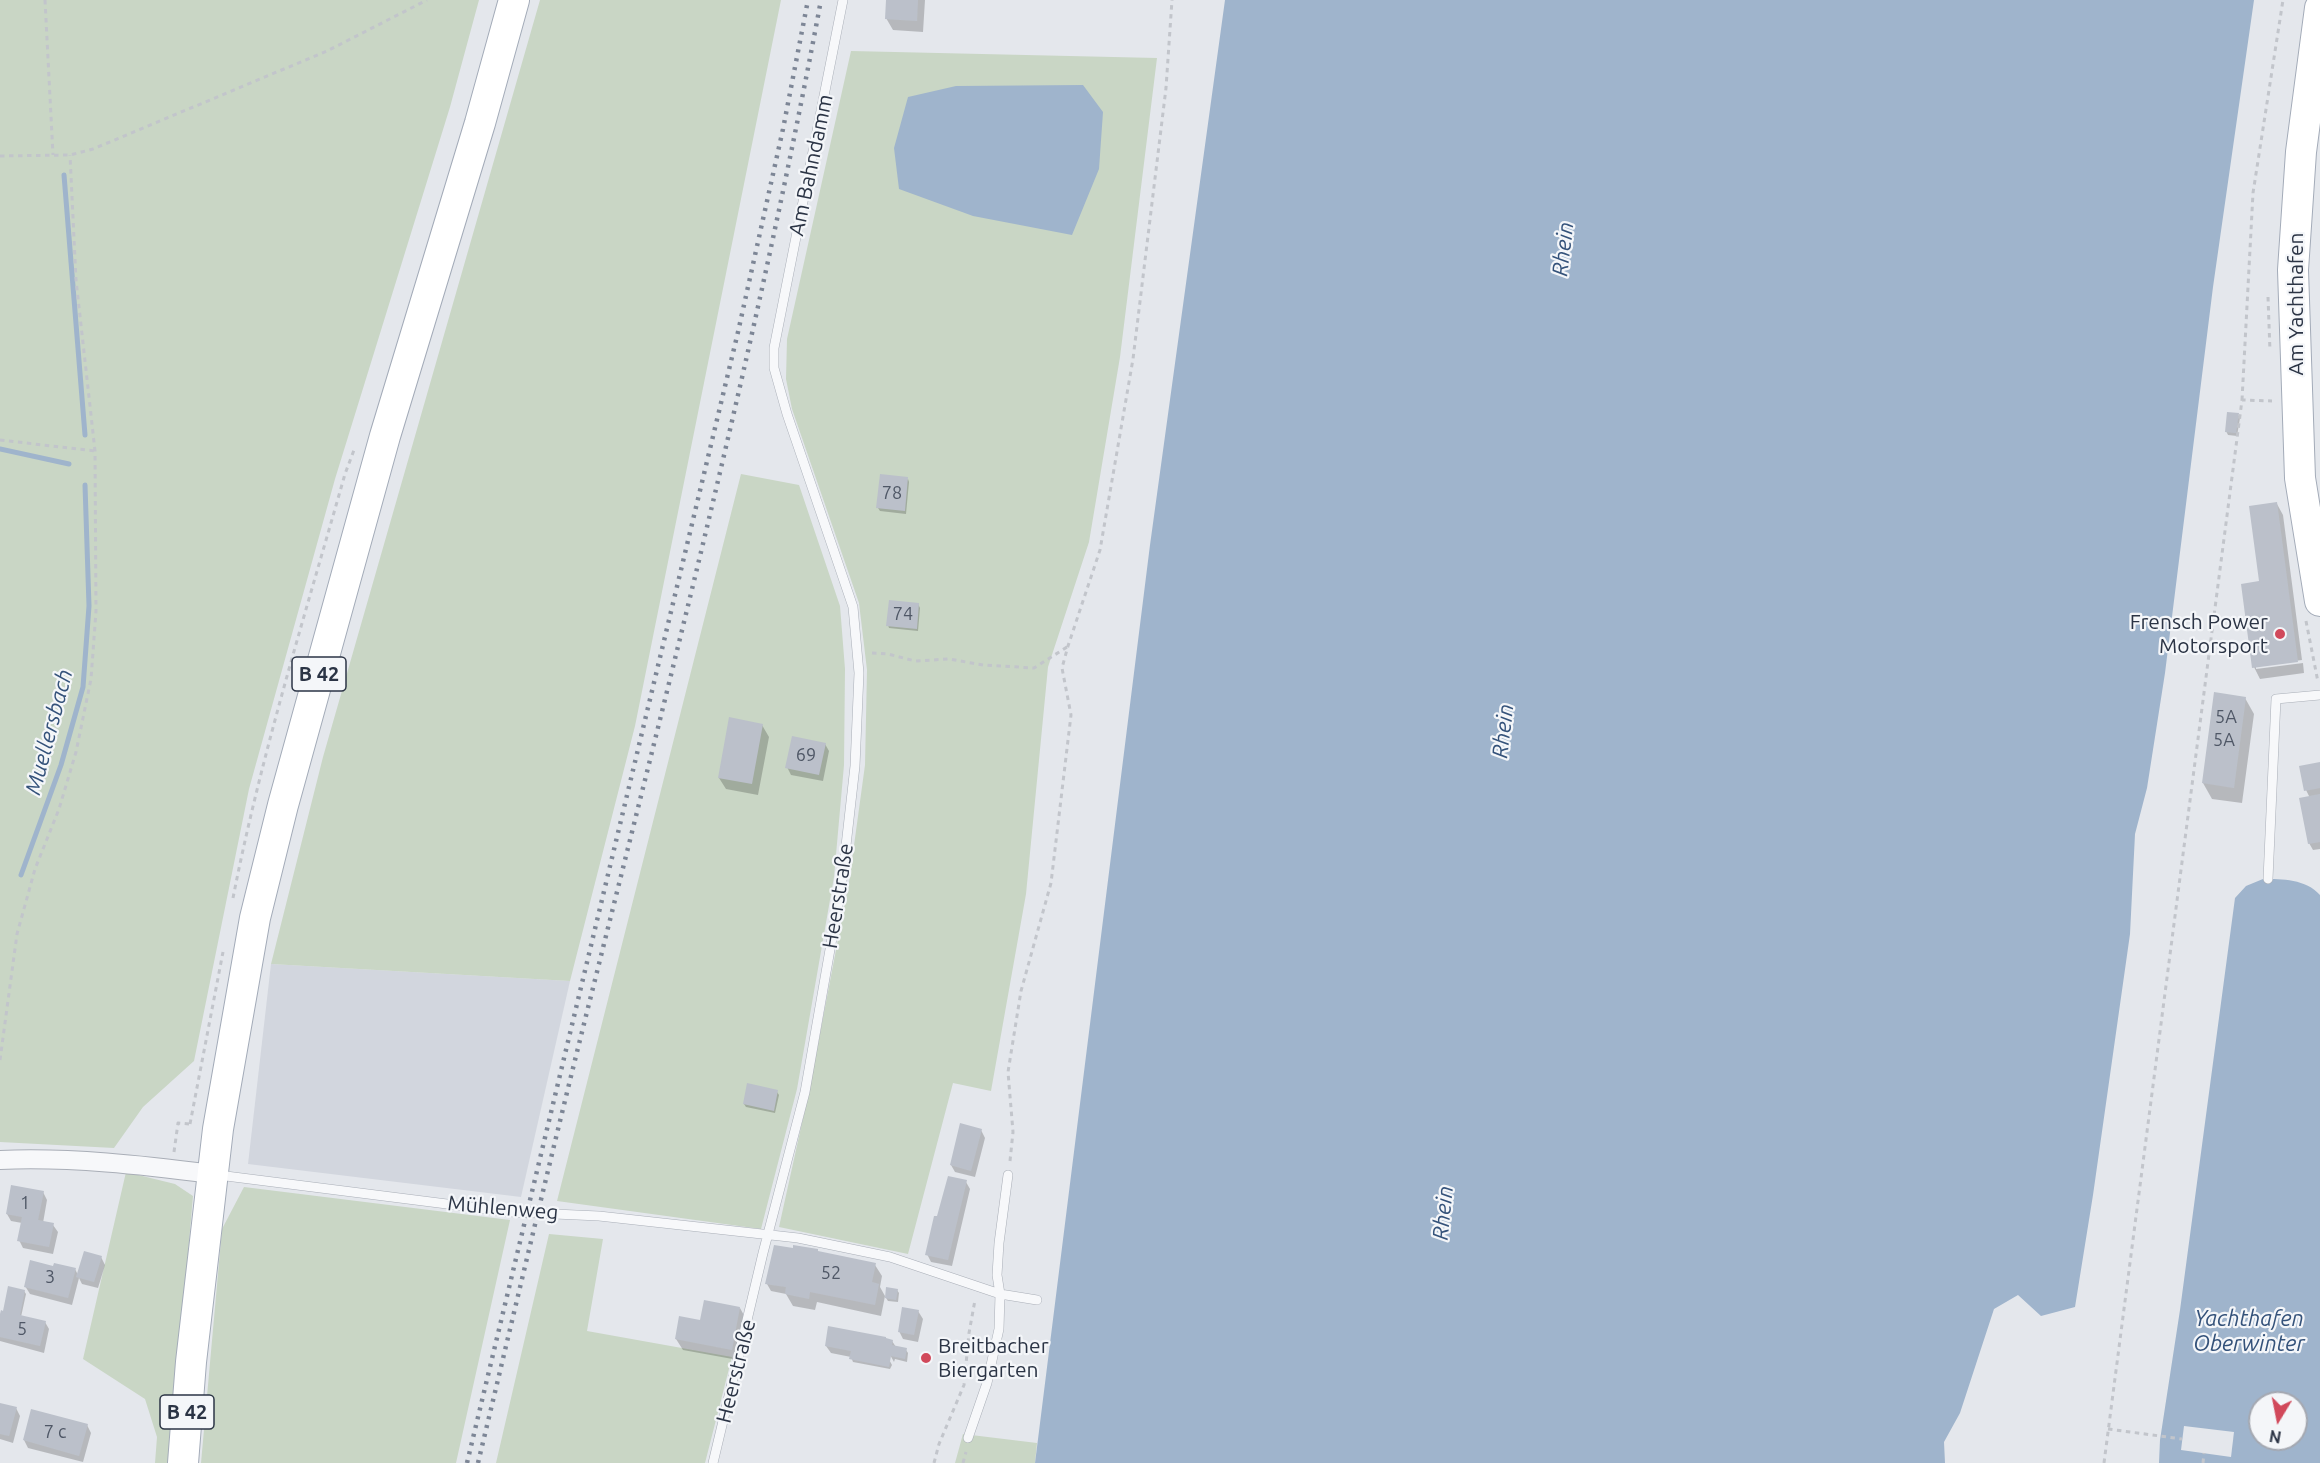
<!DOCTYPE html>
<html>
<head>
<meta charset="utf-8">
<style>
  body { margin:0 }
  #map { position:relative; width:2320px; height:1463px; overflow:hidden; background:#e4e7ec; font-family:Ubuntu,sans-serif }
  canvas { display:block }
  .north { position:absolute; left:2248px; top:1391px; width:60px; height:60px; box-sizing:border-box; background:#f4f6f9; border:2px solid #a4a8b1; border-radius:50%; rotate:190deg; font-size:16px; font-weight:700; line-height:24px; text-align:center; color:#2b3445 }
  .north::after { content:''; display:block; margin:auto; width:21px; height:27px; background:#d1495b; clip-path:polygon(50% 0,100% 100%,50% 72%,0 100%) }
</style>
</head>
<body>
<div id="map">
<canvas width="2320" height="1463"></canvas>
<div class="north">N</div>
</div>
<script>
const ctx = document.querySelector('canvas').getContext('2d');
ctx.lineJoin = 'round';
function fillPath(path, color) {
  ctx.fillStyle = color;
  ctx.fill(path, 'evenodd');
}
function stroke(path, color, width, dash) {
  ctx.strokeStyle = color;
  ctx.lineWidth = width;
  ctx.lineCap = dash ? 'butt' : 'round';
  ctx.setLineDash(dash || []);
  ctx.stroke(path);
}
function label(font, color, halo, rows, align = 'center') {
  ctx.font = font + ' Ubuntu,sans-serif';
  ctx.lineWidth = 4.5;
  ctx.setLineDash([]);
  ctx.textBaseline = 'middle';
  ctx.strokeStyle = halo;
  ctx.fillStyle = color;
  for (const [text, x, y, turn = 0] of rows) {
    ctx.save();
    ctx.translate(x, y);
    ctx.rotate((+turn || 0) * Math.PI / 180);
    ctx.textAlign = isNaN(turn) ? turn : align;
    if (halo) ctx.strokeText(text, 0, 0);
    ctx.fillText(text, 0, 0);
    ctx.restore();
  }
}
const built = new Path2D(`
  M271,964L570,981L521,1197L248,1164Z`);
const green = new Path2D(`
  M0,0H479L450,107L335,479L249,789L194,1061L143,1107L114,1148L0,1142Z
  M540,0H781L635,726L570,981L271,964L323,757Z
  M851,51L1157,58L1120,357L1089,542L1048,667L1026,894L991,1091L953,1083L908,1254L779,1227L809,1091L849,882L865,765L867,670L859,603L792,409L786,379L787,339Z
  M741,474L799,485L840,606L845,669L844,765L834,877L797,1089L761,1229L557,1201Z
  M126,1172L175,1184L193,1196L170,1463H155L157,1437L145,1399L83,1359Z
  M244,1187L510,1220L456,1463H201L222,1229Z
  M549,1234L603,1239L587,1331L732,1357L705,1463H496Z
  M963,1434L1037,1443L1035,1463H955Z`);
const water = new Path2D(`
  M1225,0H2254L2213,287L2165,673L2147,788L2135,834L2130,934L2093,1195L2075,1307L2041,1316L2018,1295L1994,1309L1960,1413L1944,1442L1945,1463H1035L1150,545Z
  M1083,85L1103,112L1099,169L1072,235L973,216L899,189L894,148L908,97L956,86Z
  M2263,879C2282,879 2306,879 2320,895V1463H2159L2160,1440L2180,1310L2235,898L2246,886ZM2260,1403H2296V1439H2260Z`);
const pier = new Path2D(`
  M2184,1426L2234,1432L2231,1457L2181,1450Z`);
const shadow = new Path2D(`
  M888,0H925L923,32L893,30L886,18Z
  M2238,415L2240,418L2237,436L2228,435L2226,431Z
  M908,479L909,482L906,514L880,511L878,508Z
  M2277,504L2283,515L2302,660L2256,666V669L2303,663L2304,673L2260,679L2254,667L2260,582Z
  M918,604L920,608L918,631L889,628L888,625Z
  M2245,698L2254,714L2242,803L2212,799L2203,783Z
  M762,725L769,737L758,795L726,789L719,778Z
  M825,744L829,751L823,781L791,775L787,767Z
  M2320,764V849L2313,850L2309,843L2310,798L2306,790Z
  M777,1092L779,1095L775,1113L746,1107L744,1104Z
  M981,1130L985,1138L975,1177L955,1172L951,1165Z
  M966,1182L970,1189L952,1266L931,1262L927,1254L939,1218Z
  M43,1192L47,1200L43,1223L53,1225L58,1232L53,1254L23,1248L19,1240L22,1223L11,1221L7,1214Z
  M101,1257L105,1265L98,1288L82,1284L79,1278L72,1305L30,1294L25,1286L54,1268L75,1269L78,1275Z
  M875,1265L882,1276L880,1287L885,1296L881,1316L817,1302L815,1310L793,1306L786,1294L771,1291L767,1284Z
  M897,1290L899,1293L898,1302L888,1301L886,1298Z
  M24,1291L26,1294L21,1317L45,1322L49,1329L44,1353L0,1341V1321Z
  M740,1308L746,1319L738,1360L683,1350L676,1339Z
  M918,1311L923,1319L918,1342L903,1339L899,1331Z
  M892,1341L896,1347L906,1350L908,1353L907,1362L895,1359L894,1362L888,1351L885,1352L892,1365L890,1369L853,1362L851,1357L831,1353L826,1346Z
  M0,1404L16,1408L20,1416L13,1443L0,1439Z
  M87,1425L91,1433L83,1462L28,1448L24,1440Z`);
const stream = new Path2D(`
  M64,175L85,435
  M0,449L69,464
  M21,875L61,765L83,687L89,606L85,485`);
const building = new Path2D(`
  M886,0H918L917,21L885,19Z
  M2227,412L2239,413L2236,433L2225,432Z
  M880,474L908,477L905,511L876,508Z
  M2277,502L2298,662L2252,668L2241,584L2259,581L2249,506Z
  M889,600L919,603L917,629L886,626Z
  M2214,692L2246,697L2234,788L2202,783Z
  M729,717L763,724L752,784L718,778Z
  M792,736L826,743L819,775L785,768Z
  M2320,762V788L2304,791L2299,766Z
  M2320,794V842L2308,844L2299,798Z
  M747,1083L778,1090L774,1111L743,1104Z
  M960,1123L982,1129L971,1171L950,1165Z
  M948,1176L967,1180L948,1260L925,1255L934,1216H937Z
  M11,1185L44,1191L38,1220L54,1223L49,1247L17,1241L22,1217L6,1214Z
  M774,1245L793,1248V1245L818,1249V1251L876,1263L872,1282L879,1284L875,1305L810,1292L809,1299L785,1294L786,1287L765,1284Z
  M84,1251L102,1256L94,1282L76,1277Z
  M30,1260L53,1266L54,1263L76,1268L68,1298L24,1287Z
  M8,1286L25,1290L20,1315L46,1321L40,1346L0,1337V1314L1,1310L3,1311Z
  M886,1287L898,1289L896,1300L885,1298Z
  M704,1300L740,1307L732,1350L675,1339L679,1316L700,1320Z
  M902,1307L919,1310L914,1335L898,1332Z
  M828,1326L886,1337V1338L893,1340L892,1345L907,1348L905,1359L891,1356L889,1367L849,1359L851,1351L825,1346Z
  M0,1403L17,1407L9,1436L0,1434Z
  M31,1409L88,1424L79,1456L23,1440Z`);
const path = new Path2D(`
  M45,0L53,155
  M0,156L70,155L93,149L327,51L427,0
  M2268,297L2270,351
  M2242,400L2253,193L2283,0
  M0,440L95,451
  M2306,621L2318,682
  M872,653L888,654L915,661L949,659L983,665L1034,668L1067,647
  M233,898C261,755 305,615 345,474L354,450
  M0,1060L17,934L35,869L59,809L76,752L91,679L96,611L95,451L76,280L70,155
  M190,1124L223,952
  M174,1152L178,1123L189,1124
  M1010,1161L1013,1132L1008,1072L1021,991L1051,883L1071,715L1062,668L1068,646L1100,550L1133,359L1166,88L1172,0
  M2108,1429L2182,1439
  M934,1463L939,1444L964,1385L969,1333L975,1300
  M963,1463L966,1452
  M2104,1463L2242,400L2272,401
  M2203,1463L2204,1453`);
const service = new Path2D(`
  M2268,879L2276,699L2320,695
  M218,1175L510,1212L599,1216L798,1238L890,1257L1000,1294L1037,1300
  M968,1438L987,1383L999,1329L1000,1294L997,1275L999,1243L1008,1175
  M713,1463L763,1253L805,1092L842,881L855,766L859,673L853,607L787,414L774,368V348L843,0`);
const minor = new Path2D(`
  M0,1160C71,1157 142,1165 212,1174`);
const primary = new Path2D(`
  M2320,8L2301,152L2293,270L2300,478L2320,601
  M183,1463L191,1362L218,1129L255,918L283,805L385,436L480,123L514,0`);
const rail = new Path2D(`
  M467,1463L738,332L783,129L808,0
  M478,1463C511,1326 543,1189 577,1052C664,702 755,354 821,0`);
const markers = [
  [2280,634,6,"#d1495b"],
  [926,1358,6,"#d1495b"]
];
const numberNames = [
  ["78",892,493],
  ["74",903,614],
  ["5A",2226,717],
  ["5A",2224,740],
  ["69",806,755],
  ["1",25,1203],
  ["52",831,1273],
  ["3",50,1277],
  ["5",22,1329],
  ["7 c",55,1432]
];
const shields = [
  [319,674,54],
  [187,1412,54]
];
const shieldNames = [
  ["B 42",319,674],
  ["B 42",187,1412]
];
const streetNames = [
  ["Am Bahndamm",811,165,-78],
  ["Am Yachthafen",2296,304,-90],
  ["Heerstraße",838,896,-81],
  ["Mühlenweg",503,1208,5],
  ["Heerstraße",736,1371,-76]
];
const poiNames = [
  ["Frensch Power",2268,622],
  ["Motorsport",2268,646],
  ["Breitbacher",938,1346,"left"],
  ["Biergarten",938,1370,"left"]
];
const waterNames = [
  ["Rhein",1563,249,-83],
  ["Rhein",1503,731,-83],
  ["Muellersbach",49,732,-75],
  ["Rhein",1443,1213,-84],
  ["Yachthafen",2249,1319],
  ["Oberwinter",2249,1344]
];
fillPath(built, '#d2d6de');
fillPath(green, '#c9d6c5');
fillPath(water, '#9fb4cc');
fillPath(pier, '#e4e7ec');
fillPath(shadow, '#0003');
stroke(stream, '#9fb4cc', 5);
fillPath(building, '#bbc0ca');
stroke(service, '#a9aeb7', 10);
stroke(minor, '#a9aeb7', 20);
stroke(primary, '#a3abb8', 32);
stroke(path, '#c2c5cb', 3, [4.5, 4.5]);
stroke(service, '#f7f8fa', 9);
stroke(minor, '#f7f8fa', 18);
stroke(primary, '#fff', 30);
stroke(rail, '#7d8696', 4.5, [3, 6]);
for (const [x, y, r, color] of markers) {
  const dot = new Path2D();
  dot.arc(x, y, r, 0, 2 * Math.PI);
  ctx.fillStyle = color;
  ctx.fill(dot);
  stroke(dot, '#f4f6f9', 2);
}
label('18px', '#4f5766', null, numberNames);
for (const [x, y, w] of shields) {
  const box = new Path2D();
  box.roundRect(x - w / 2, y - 17, w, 34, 4.5);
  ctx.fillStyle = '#f4f6f9';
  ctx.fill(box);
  stroke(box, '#2b3445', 1.5);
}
label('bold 20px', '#2b3445', null, shieldNames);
label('21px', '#2b3445', '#f4f6f9', streetNames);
label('21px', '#2b3445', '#f4f6f9', poiNames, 'right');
label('italic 22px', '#34527a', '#f4f6f9', waterNames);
</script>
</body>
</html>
